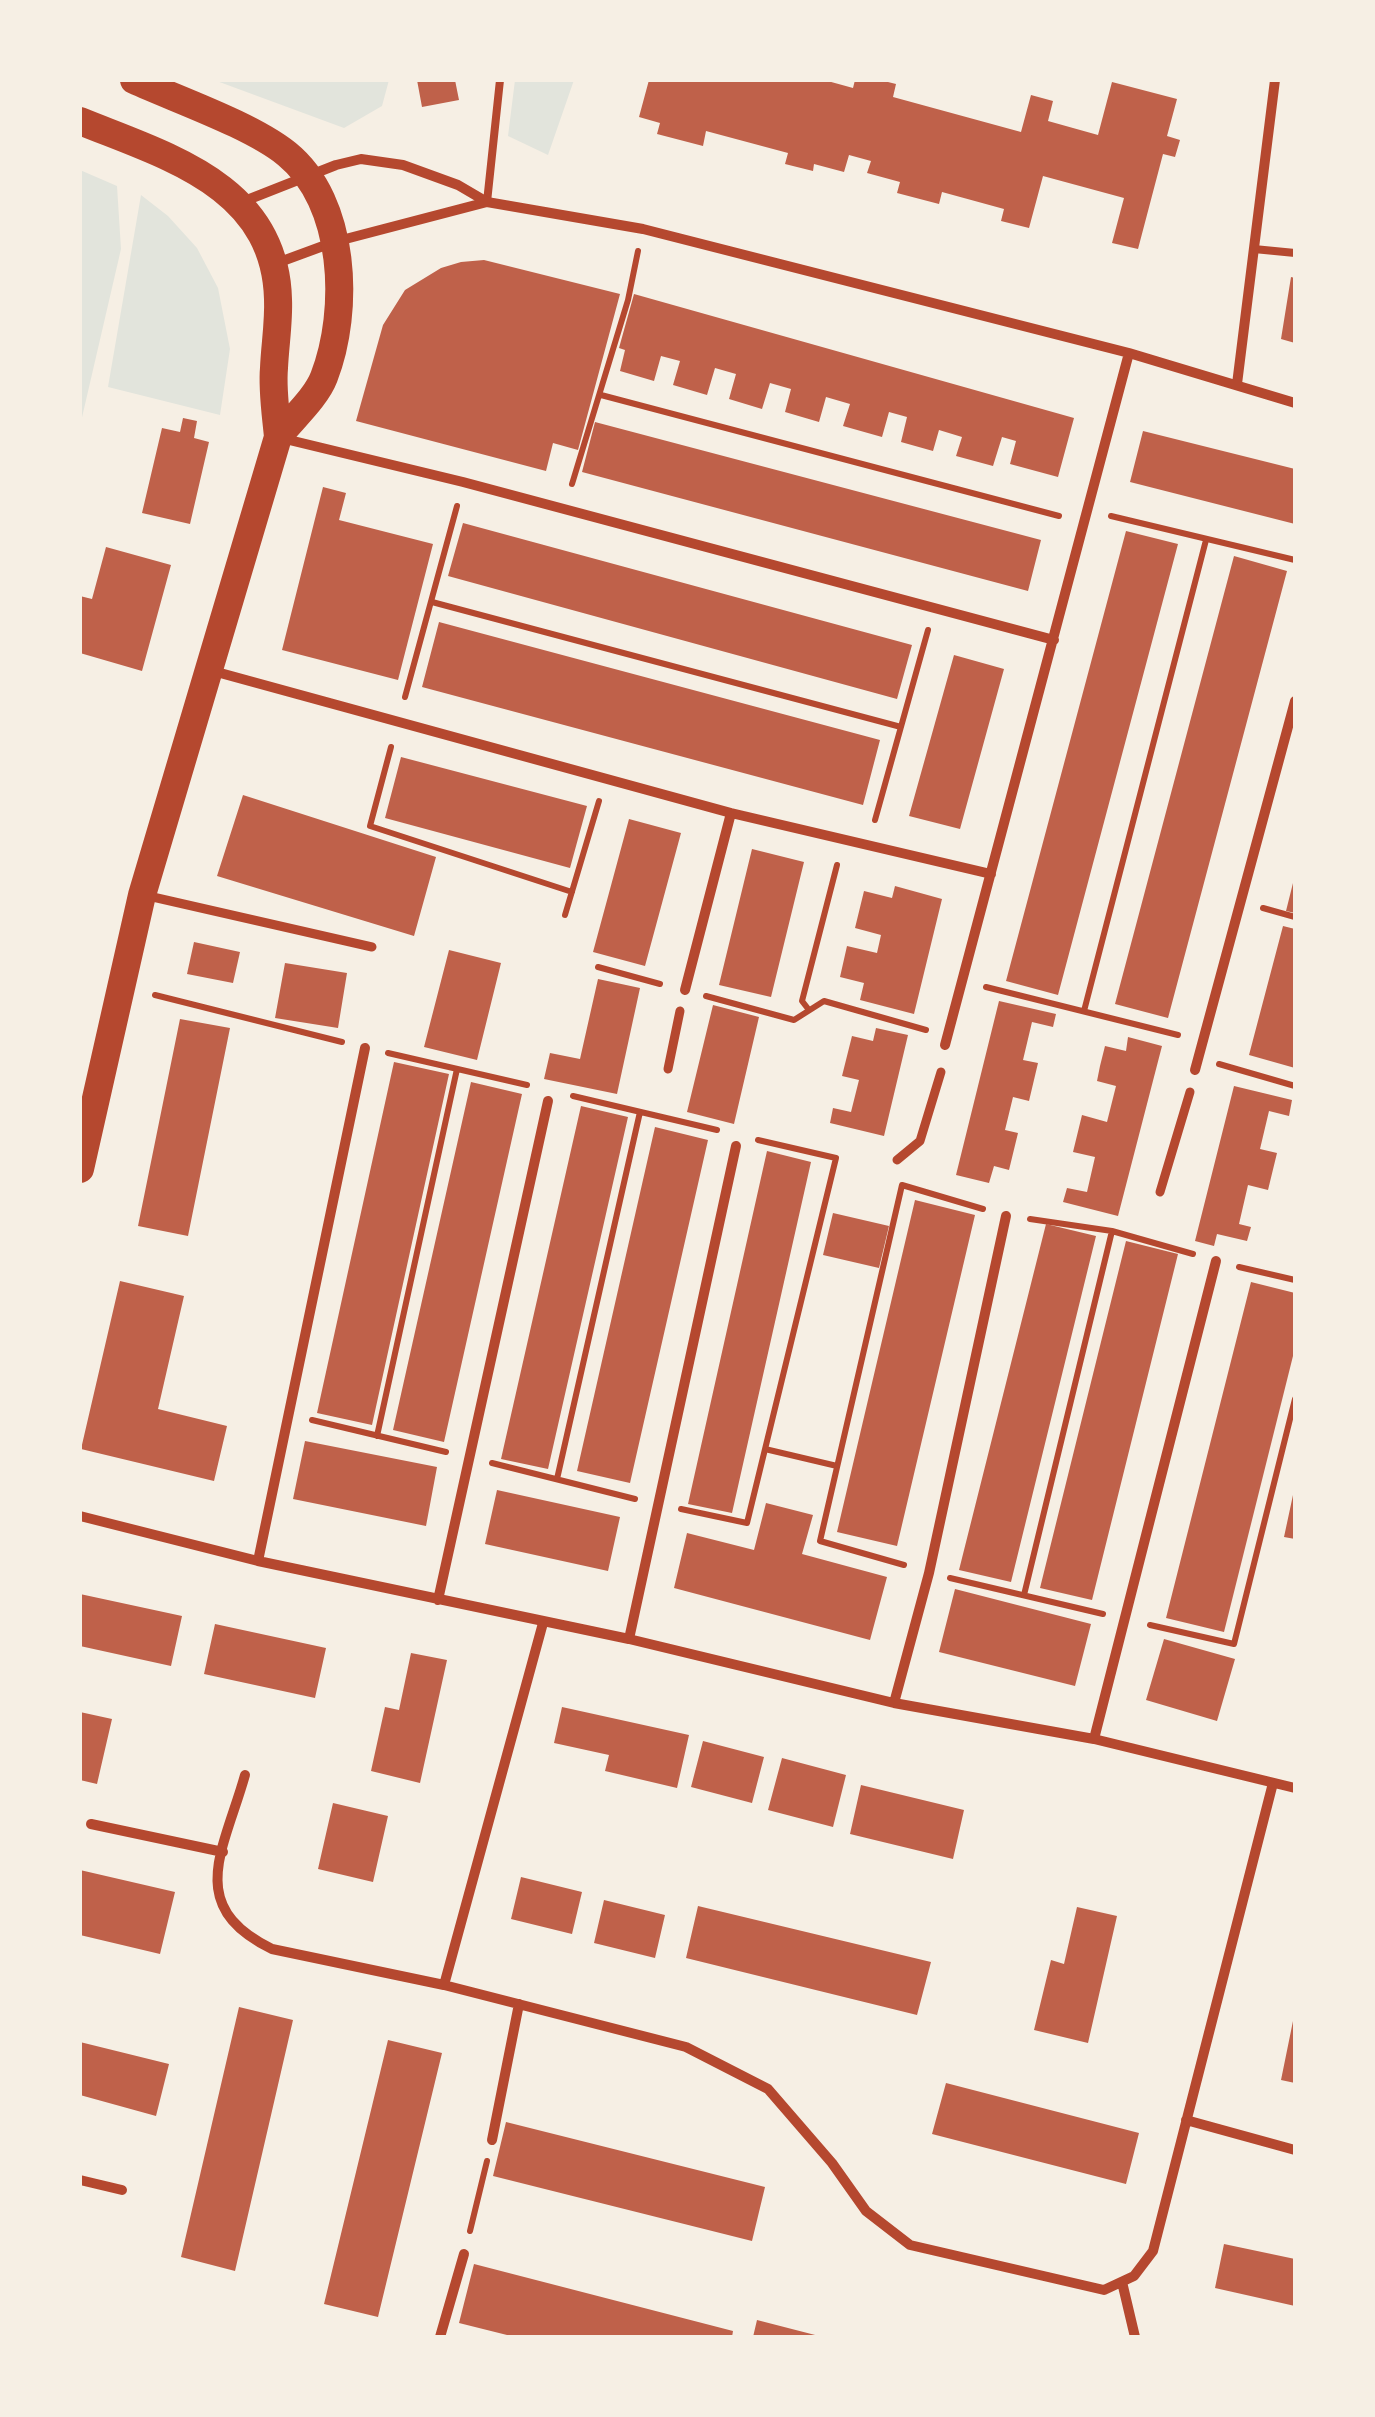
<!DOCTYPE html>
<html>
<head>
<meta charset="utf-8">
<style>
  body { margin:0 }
  #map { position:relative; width:1375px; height:2417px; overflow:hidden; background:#f6efe4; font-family:Cabin,sans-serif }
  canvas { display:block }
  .frame { position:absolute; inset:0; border:82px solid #f6efe4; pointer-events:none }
</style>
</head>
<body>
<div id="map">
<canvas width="1375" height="2417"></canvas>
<div class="frame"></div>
</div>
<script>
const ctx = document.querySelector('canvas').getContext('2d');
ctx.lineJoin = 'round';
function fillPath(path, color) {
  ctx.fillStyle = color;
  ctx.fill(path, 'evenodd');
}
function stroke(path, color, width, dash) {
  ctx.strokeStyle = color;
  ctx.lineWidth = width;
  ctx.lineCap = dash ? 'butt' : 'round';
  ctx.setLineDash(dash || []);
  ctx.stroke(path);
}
const green = new Path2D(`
  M214,80H389L382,106L344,128Z
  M515,80H574L548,155L508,136Z
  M80,170L117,186L121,249L80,426Z
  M141,195L168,216L197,248L218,288L230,349L220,415L108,387Z`);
const building = new Path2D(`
  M417,80H455L459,100L422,107Z
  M649,80H824L853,88L855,80H880L896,84L893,97L1021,132L1031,95L1053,101L1048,121L1098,135L1112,82L1177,99L1167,136L1180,140L1175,157L1163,154L1138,249L1112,243L1124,198L1043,176L1029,228L1001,221L1004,209L942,192L939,204L897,193L900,182L867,173L871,161L849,155L844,172L814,164L813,171L785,164L788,153L706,131L703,146L657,134L660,123L639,117Z
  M484,260L620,294L578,450L553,443L546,471L356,421L383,325L405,290L441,268L461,262Z
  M1291,277L1295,278V343L1281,339Z
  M634,294L1074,418L1058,477L1010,464L1016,441L1002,437L993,466L956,456L962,437L939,430L933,451L901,442L907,417L889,412L882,437L843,426L850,404L826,397L819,422L785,412L791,389L770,383L762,409L729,399L736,374L715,368L707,395L673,385L680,361L661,356L654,381L620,371L625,350L619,348Z
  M183,418L197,421L194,438L209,442L190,524L142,513L162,428L180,432Z
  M595,422L1041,540L1028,591L582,472Z
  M1143,431L1295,469V524L1130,482Z
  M323,487L346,493L339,520L433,544L398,680L282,650Z
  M463,523L912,645L897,699L448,576Z
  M1126,531L1178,544L1058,995L1006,981Z
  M106,547L171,565L142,671L80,653V596L92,599Z
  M1234,556L1287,571L1168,1018L1115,1004Z
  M439,622L880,740L863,805L422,687Z
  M954,655L1004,669L960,829L909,816Z
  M401,757L587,806L570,868L385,818Z
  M243,795L436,857L414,936L217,876Z
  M629,819L681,833L645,966L593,952Z
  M752,849L804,862L771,997L719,985Z
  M1294,879H1295V913L1286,911Z
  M895,886L942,899L914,1014L860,1000L864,983L840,977L847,946L877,953L881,935L855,928L864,891L892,898Z
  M1283,926L1295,929V1068L1249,1055Z
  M194,942L240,952L233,983L187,974Z
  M449,950L501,963L477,1060L424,1047Z
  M285,963L347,973L338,1028L275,1018Z
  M598,979L640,988L617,1094L544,1079L550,1053L580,1059Z
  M999,1001L1056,1014L1053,1027L1032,1022L1023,1060L1038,1063L1029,1101L1013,1097L1005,1130L1018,1133L1009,1170L994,1166L989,1183L956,1175Z
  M713,1005L759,1017L734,1124L687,1112Z
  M180,1019L230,1028L188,1236L138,1226Z
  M876,1028L908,1035L884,1136L830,1123L833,1108L851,1112L859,1080L842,1076L852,1036L873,1041Z
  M1128,1037L1162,1046L1118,1216L1063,1202L1067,1188L1087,1192L1095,1157L1073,1152L1082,1115L1107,1122L1116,1086L1097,1081L1100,1066L1105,1046L1126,1051Z
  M394,1062L449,1074L372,1425L317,1413Z
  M471,1082L522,1094L444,1442L393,1430Z
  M1234,1086L1292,1100L1289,1116L1269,1111L1260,1149L1277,1153L1268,1190L1248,1185L1239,1224L1251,1227L1247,1241L1217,1234L1214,1246L1195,1241Z
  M581,1106L628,1117L548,1469L501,1459Z
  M655,1127L708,1140L630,1483L577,1471Z
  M767,1151L811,1162L732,1513L688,1504Z
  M915,1200L975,1215L897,1546L837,1532Z
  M833,1213L889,1226L879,1268L823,1255Z
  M1046,1224L1096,1236L1011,1582L959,1570Z
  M1126,1241L1178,1254L1092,1600L1040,1588Z
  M120,1281L184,1296L158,1409L227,1426L214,1481L81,1449Z
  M1251,1282L1295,1293V1348L1224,1632L1166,1618Z
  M305,1441L437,1467L426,1526L293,1499Z
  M497,1490L620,1517L608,1571L485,1544Z
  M1293,1495H1295V1539L1284,1537Z
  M766,1503L813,1515L802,1554L887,1577L870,1640L674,1588L687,1533L754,1550Z
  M955,1589L1091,1624L1075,1686L939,1652Z
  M80,1594L182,1616L171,1666L80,1646Z
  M215,1624L326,1648L315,1698L204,1674Z
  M1164,1639L1235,1659L1217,1721L1146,1700Z
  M411,1653L447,1660L420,1783L371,1771L385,1707L399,1710Z
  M562,1707L689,1735L677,1788L605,1771L609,1755L554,1743Z
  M80,1712L112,1719L97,1784L80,1780Z
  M703,1741L764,1757L752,1803L691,1787Z
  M782,1758L846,1775L833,1827L768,1810Z
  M861,1785L964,1810L953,1859L850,1834Z
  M333,1803L388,1816L373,1882L318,1869Z
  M80,1870L175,1892L160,1954L80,1935Z
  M521,1877L582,1892L572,1934L511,1919Z
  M604,1900L665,1915L655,1958L594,1943Z
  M698,1906L931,1962L917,2015L686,1958Z
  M1077,1907L1117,1916L1088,2043L1034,2030L1051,1960L1064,1964Z
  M239,2007L293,2020L235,2271L181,2257Z
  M1293,2021L1295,2022V2083L1281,2080Z
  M388,2040L442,2053L378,2317L324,2304Z
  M80,2042L169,2064L156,2116L80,2095Z
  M946,2083L1139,2133L1126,2184L932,2134Z
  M506,2122L765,2187L752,2241L493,2176Z
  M1224,2244L1295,2259V2306L1215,2288Z
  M474,2264L733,2331L732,2337H515L459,2323Z
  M757,2320L819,2336V2337H753Z`);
const path = new Path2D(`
  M601,395L1059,516
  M572,484L628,300L638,251
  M1111,516L1295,560
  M432,602L901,727
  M405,697L457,506
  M391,747L370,826L572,892
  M875,820L928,630
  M1263,908L1295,917
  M565,915L599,801
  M598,967L660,984
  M986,987L1178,1035
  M155,995L342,1042
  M706,996L794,1020L824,1001L926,1030
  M809,1010L802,1001L837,865
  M1084,1011L1206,540
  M388,1053L527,1085
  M1219,1064L1295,1086
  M573,1096L717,1130
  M1030,1219L1112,1231L1193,1254
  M1239,1267L1295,1280
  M312,1420L446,1452
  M377,1436L457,1069
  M765,1449L837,1466
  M492,1463L635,1499
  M557,1479L640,1112
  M681,1509L747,1523L836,1158L758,1140
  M904,1565L820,1541L902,1185L983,1209
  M950,1578L1103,1614
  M1024,1595L1112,1231
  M1150,1625L1234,1644L1295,1399
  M470,2231L487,2161`);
const service = new Path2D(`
  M487,202L500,80
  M1254,249L1295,253`);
const pedestrian = new Path2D(`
  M144,895L372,947
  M668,1069L680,1011
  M897,1160L920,1141L941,1072
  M1160,1192L1190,1092`);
const minor = new Path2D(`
  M242,202L336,165L361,159L403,165L458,185L487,202L643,229L1129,353L1295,403
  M277,263L334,242L487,202
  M1237,384L1275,80
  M281,438L463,482L1054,640
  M213,671L731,813L991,874
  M685,990L731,813
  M945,1045L1129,353
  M1195,1070L1295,701
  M80,1516L258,1561L629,1639L894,1703L1094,1739L1295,1788
  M258,1561L365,1048
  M438,1600L548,1101
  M629,1639L736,1146
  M894,1703L929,1573L1006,1216
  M1094,1739L1216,1261
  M245,1775C224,1850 184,1906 272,1949L444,1985L686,2047L768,2089L832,2163L866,2211L910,2245L1104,2290L1134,2276L1153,2251L1273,1783
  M91,1824L223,1852
  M444,1985L543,1623
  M1186,2120L1295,2150
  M492,2140L519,2004
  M80,2180L122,2190
  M1122,2282L1135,2337
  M440,2337L464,2254`);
const trunk = new Path2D(`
  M134,80C178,100 251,125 287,154C346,202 350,310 324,377C316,398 292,419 278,437
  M80,121C166,156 275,185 278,299C279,322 275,345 274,368C272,390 276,415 278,437L142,895L80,1169`);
fillPath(green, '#e2e4dc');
fillPath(building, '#bf614a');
stroke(path, '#b5482f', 6);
stroke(service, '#b5482f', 8);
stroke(pedestrian, '#b5482f', 9);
stroke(minor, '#b5482f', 10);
stroke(trunk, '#b5482f', 28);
</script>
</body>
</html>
